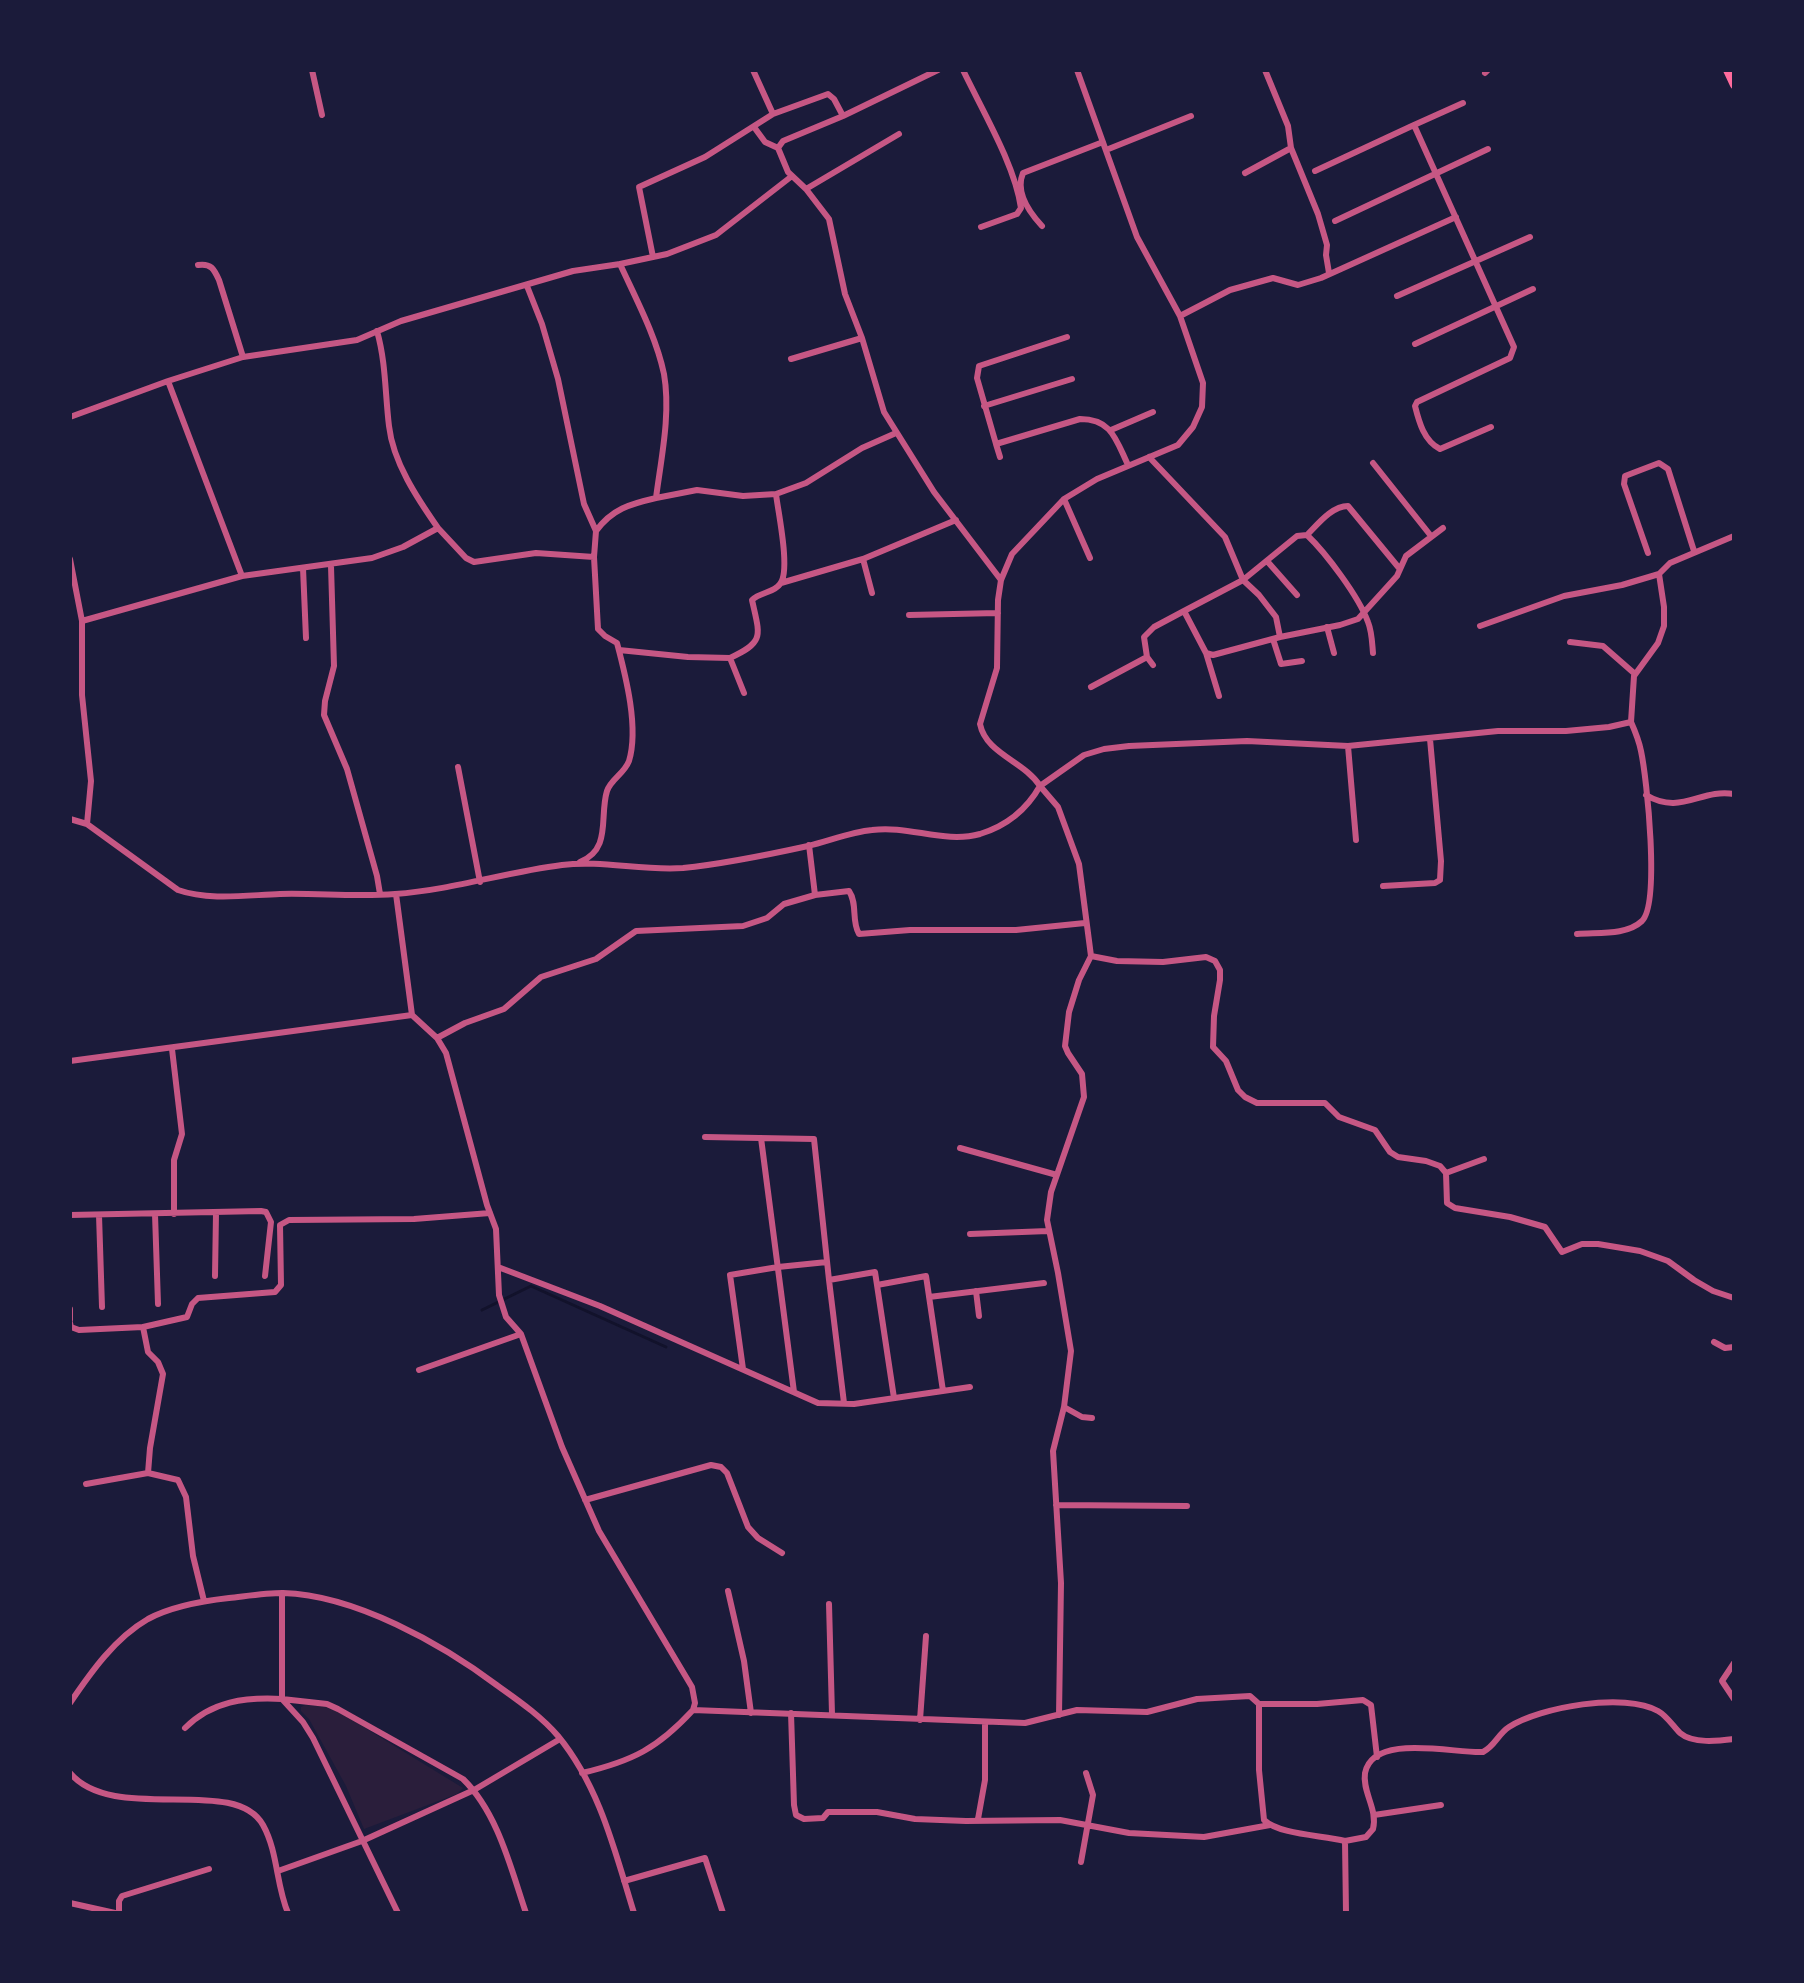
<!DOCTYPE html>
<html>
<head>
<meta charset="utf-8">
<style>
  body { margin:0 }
  #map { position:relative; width:1804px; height:1983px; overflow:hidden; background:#1b1b3a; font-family:"Work Sans",sans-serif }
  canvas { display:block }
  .frame { position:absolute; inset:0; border:72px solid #1b1b3a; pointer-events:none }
</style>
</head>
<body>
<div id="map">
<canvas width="1804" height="1983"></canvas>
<div class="frame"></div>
</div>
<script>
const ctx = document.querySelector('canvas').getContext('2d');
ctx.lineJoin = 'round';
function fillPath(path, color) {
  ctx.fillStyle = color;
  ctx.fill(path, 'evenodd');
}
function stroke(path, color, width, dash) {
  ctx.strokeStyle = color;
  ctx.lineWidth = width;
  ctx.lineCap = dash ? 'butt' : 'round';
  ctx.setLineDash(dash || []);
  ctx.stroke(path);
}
const green = new Path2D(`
  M305,1705L331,1707L463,1788L457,1794L364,1829L346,1786L309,1719L301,1711V1707Z`);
const stream = new Path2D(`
  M482,1310L531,1286L666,1347`);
const minor = new Path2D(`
  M312,70L322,115
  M753,70L773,114
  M963,70C982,110 1015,165 1021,208L1017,214L981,227
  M1265,70L1288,126L1291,148L1318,214L1327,245L1326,255L1329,273
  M1485,73L1488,70
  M843,116L783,141L778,148L788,172L806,189L829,219L845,294L862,338L884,412L934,492L1001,580
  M1414,125L1463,103
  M754,127L765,142L778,148
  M1106,150L1191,116
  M1315,171L1414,125L1514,347L1510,358L1417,402L1415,406C1419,422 1424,441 1440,449L1491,427
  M1245,173L1291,148
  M806,189L899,134
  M1335,221L1488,149
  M1042,226C1029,212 1015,192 1023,173L1103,142
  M653,257L639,187L705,157L773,114L828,94L834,99L843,116L938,70
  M620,264L667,254L716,235L792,176
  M198,265C211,263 214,269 219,280L243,357
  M527,286L542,324L558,379L584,504L596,531L594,557L598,629L605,636L617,643C626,677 639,728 629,761C624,774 611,779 607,791C599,817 612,849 580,862
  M1397,296L1530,237
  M1180,316L1230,290L1273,278L1298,285L1321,278L1456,217
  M377,331C386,363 385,393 389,426C393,462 417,498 438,528
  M1415,344L1533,289
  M791,359L862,338
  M168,381L242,576
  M984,406L1072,379
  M70,417L168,381L243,357L357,340L401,321L573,271L620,264C636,299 656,336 664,374C671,414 661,459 656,498C630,504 612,509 596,531
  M1111,430L1153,412
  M996,444L977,378L979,366L1067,337
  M1000,457L996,444L1080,419C1112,419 1116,440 1128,465
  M1149,457L1225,537L1243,580L1259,595L1276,617L1280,637L1213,655L1206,653L1184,611L1154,627L1144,637L1147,657L1153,665
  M1373,463L1431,536
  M656,498L697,490L743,496L776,494L806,483L862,448L896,433
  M1064,499L1090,558
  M1307,535C1318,524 1332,506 1348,506L1399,568
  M1734,536L1670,563L1659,574L1664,607V626L1658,643L1634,676L1631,722L1609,727L1566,731H1498L1348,746L1247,741L1129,746L1104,749L1084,755L1040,786L1058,807L1079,864L1091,956L1117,961L1163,962L1206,957L1215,961L1220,970V980L1214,1016L1213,1047L1226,1061L1238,1090L1245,1097L1257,1103H1325L1339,1117L1375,1130L1390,1152L1398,1157L1426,1161L1440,1166L1446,1173L1447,1203L1455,1208L1510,1217L1545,1227L1562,1252L1582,1244H1598L1640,1251L1668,1261L1694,1280L1713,1291L1734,1298
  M1648,553L1624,484L1625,476L1659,463L1668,469L1694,551
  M70,559L82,621V695L91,781L87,824
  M1267,561L1297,595
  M331,566L334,666L325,701L324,715L347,769L377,876L380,894
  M303,568L306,638
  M781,583L863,559
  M872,593L863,559L956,520
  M1184,611L1243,580L1297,536L1307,535C1326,553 1359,597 1368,622C1372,632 1372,642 1373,653
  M909,615L998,613
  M82,621L242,576L372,558L403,547L438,528L466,558L474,562L536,553L594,557
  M1480,626L1564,596L1622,585L1659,574
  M1327,627L1334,653
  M1280,637L1340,625L1358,619L1397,576L1406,556L1443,528
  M1273,639L1281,664L1302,661
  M1570,642L1603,646L1635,674
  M619,650L688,657L730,658L744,693
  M1206,653L1219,696
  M730,658C765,642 760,636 752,600C760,592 774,593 780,584C791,571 778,512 776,494
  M1091,687L1147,657
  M1348,746L1356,840
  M458,767L480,882
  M1646,795C1681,816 1701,788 1734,794
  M70,819L87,824L178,890C209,901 248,895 280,894C318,893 357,897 395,894C452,890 506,872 562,865C602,860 642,871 683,868C724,864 767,855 808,846C829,841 851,832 872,830C909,825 944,844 980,834C1006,826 1027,809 1040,786C1024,761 986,754 980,724L997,668L998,600L1001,580L1012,554L1064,499L1097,479L1178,445L1193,427L1202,407L1203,383L1180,316L1137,237L1077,70
  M809,845L815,895
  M1383,886L1435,883L1440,880L1441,861L1430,739
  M396,894L412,1015L437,1038L446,1053L487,1205L496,1229L499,1295L506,1317L521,1334L562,1447L599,1531L692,1687L695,1703L693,1710
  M1577,934C1597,932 1626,936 1642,921C1660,903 1647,779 1641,751C1639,741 1635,731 1631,722
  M437,1038L465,1023L504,1009L541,977L596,959L636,931L743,926L767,918L784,904L815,895L849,891C858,904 851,921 859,934L910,930H1016L1085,923
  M172,1049L182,1134L174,1160V1214
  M70,1061L412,1015
  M705,1137L814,1139L829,1280
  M761,1138L794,1392
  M960,1148L1057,1175
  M1446,1173L1484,1159
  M155,1214L158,1304
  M70,1215L261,1211L266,1212L271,1222L265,1276
  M99,1215L102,1307
  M970,1234L1048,1231
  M498,1267L600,1306L818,1403L854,1404L970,1387
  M215,1276L216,1213
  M976,1291L979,1316
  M929,1297L1044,1283
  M70,1309V1320
  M70,1323L71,1327L79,1330L143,1327L148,1352L158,1362L163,1374L150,1448L148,1473L178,1480L186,1497L193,1556L204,1601
  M143,1327L187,1317L192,1304L198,1298L275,1292L281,1285L280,1225L289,1220L414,1219L490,1213
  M1714,1342L1725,1348L1734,1347
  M743,1369L730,1275L778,1267L827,1262
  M419,1370L521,1334
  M894,1398L877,1285L926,1276L943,1391
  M844,1403L829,1280L875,1272L877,1285
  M1064,1407L1082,1417L1092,1418
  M86,1484L148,1473
  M585,1500L711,1465L721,1467L727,1473L748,1527L758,1538L782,1553
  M1056,1505L1187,1506
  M728,1591L744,1661L751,1713
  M282,1593V1699L327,1704L338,1709L463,1779C498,1813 511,1869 526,1913
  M829,1604L832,1714
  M1734,1663L1722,1681L1734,1699
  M70,1703C91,1672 115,1638 148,1619C172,1606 202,1601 229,1598C247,1596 266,1593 283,1593C355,1595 442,1644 498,1686C519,1701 541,1716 558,1736C600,1787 615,1852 634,1913
  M1259,1704H1317L1363,1700L1371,1705L1377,1757
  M693,1710L1025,1723L1077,1710L1147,1712L1197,1699L1250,1696L1259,1704V1770L1264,1820C1280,1835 1322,1835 1345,1841L1346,1913
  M791,1713L794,1805L796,1815L804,1819L823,1818L828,1812H877L915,1819L966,1821L1060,1820L1129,1833L1204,1837L1270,1825
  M1059,1715L1061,1583L1053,1451L1064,1407L1071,1351L1058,1273L1047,1220L1051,1192L1084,1097L1082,1074L1068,1053L1065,1046L1069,1012L1079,980L1091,956
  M920,1720L926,1636
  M185,1728C212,1701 245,1697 282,1699L303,1722L313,1738L398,1913
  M70,1773C114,1825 235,1774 263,1825C278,1852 276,1885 288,1913
  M582,1773C633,1761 658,1748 693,1710
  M1374,1815L1441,1805
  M978,1819L985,1780V1722
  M1345,1841L1366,1837L1373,1829C1378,1809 1362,1792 1365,1773C1373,1732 1456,1754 1483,1752C1495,1746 1498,1734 1509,1727C1540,1707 1625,1692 1658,1711C1667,1716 1673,1726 1680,1733C1693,1744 1718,1741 1734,1739
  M1081,1862L1093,1795L1086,1773
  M278,1871L362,1841L474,1790L560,1739
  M624,1881L705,1858L723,1913
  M70,1903L115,1913
  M119,1913V1901L122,1896L209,1869`);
const secondary = new Path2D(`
  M1727,70L1734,85`);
fillPath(green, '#2a1e3b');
stroke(stream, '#12122b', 3);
stroke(minor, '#c65784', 6);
stroke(secondary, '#ff6b9d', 8);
</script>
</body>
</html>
